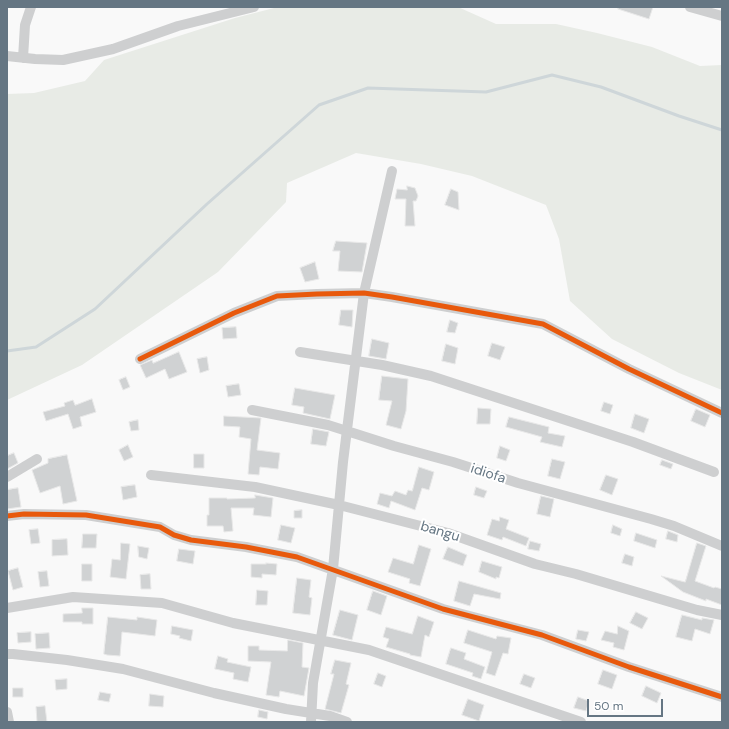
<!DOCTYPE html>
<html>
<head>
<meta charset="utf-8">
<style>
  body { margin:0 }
  #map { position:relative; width:729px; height:729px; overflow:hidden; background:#f9f9f9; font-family:"DM Sans",sans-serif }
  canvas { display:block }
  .frame { position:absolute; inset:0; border:8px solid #657683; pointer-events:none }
  .scale { position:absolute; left:587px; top:699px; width:76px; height:18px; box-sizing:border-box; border:2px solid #657683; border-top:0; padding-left:5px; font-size:12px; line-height:14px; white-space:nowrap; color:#657683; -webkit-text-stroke:3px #fff; paint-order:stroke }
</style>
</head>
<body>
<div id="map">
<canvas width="729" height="729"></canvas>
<div class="frame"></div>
<div class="scale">50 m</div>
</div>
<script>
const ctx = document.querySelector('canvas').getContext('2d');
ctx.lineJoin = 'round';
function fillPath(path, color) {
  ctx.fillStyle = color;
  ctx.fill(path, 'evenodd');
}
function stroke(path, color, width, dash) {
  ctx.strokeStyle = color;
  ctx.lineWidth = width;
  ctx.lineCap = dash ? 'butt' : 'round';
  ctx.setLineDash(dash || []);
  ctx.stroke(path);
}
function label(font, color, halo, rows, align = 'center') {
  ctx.font = font + ' "DM Sans",sans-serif';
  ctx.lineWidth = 4;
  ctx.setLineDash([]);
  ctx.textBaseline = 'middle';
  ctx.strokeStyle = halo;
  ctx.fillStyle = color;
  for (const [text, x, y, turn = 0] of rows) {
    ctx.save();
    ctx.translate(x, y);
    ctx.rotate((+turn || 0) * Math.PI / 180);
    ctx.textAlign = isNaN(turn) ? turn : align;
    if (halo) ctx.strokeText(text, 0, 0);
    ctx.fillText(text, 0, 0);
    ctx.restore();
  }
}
const green = new Path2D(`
  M278,7H458L496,24H556L597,33L652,47L700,66L722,65V390L679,373L612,339L570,301L559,239L546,205L472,176L421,164L356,153L287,183L286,202L218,272L82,365L7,400V94L34,93L85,81L104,60L235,18Z`);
const stream = new Path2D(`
  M7,351L36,347L95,309L207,204L319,105L368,88L486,92L552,75L601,87L679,116L722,130`);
const building = new Path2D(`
  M619,7H653L649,19L618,9Z
  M407,186L415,188L418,196L416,201H413L415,226H405L406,199H395L397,189L407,190Z
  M451,189L458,192L459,210L445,205Z
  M336,241L367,243L362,272L338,271L340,251H333Z
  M315,262L319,279L305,282L300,268Z
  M341,310H353L352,327L339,325Z
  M450,320L458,323L455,333L447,332Z
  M236,327L237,338L223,339L222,328Z
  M372,339L389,343L386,359L369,356Z
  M492,343L505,347L500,360L488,356Z
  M446,344L458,348L455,364L442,361Z
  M179,352L187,372L169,379L165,369L146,378L140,365L152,360L153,363Z
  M207,357L209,370L200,373L197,359Z
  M382,376L408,379L406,411L401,429L386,425L392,401L379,400Z
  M126,377L130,387L123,390L119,380Z
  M239,384L241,395L228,397L226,386Z
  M295,388L335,395L330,419L303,413L304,407L292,405Z
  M92,399L96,412L80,417L82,426L73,429L68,414L46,421L43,412L65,406L64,403L73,400L75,405Z
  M604,402L613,405L610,414L601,411Z
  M478,408L491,409L490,424H477Z
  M696,409L710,415L705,427L691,421Z
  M635,414L649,419L644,433L631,428Z
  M224,416L261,418L257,450L280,453L278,469L260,467L259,475L248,474L251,439L239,437L240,427L224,426Z
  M509,417L549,427L548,433L565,436L562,447L540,442L542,437L506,427Z
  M138,420L139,430L131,431L129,422Z
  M313,429L329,432L326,446L311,444Z
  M128,445L133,457L124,461L119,450Z
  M500,446L510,450L506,461L497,458Z
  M14,453L18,463L7,469V456Z
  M194,454H204V468H194Z
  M67,455L77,501L63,504L60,486L40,493L32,470L48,463V459Z
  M552,459L565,462L560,479L548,476Z
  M662,460L673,464L671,469L660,465Z
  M419,467L434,472L429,490L422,488L415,510L391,501L389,508L377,504L380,493L392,496L395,491L406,495L408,490L412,491Z
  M606,475L618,479L612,495L600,490Z
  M135,485L137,497L123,500L121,487Z
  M476,487L487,491L484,498L474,495Z
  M18,488L21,507L7,509V490Z
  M255,495L273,498L271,517L253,515L254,508H231L233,531L224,532L223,526H207V515H209V498H227V499L255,498Z
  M541,496L554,499L550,517L537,514Z
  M302,510V518H294V511Z
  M500,517L509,520L506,529L529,538L526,546L503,537L502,540L487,535L492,519L499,521Z
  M281,525L295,528L291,543L278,540Z
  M613,525L622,529L620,536L611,533Z
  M38,529L40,543L31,544L29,530Z
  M668,531L678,535L677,542L666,539Z
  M636,533L657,540L655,548L634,541Z
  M83,534H97L96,548H82Z
  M67,539L68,555L52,556V540Z
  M530,541L541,544L539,551L528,549Z
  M121,543L130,544L126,579L110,577L112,559L120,560Z
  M697,543L706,546L695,581L714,588L715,587L722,589V605L706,599V601L683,592L661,576L685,582Z
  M419,545L431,549L420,586L409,583L410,579L388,572L393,558L413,564Z
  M138,546L149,548L147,559L139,557Z
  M448,547L467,555L463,566L443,559Z
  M179,549L195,551L193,564L177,561Z
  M625,554L634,557L632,566L622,563Z
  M482,561L502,567L499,578L496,577V579L479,572Z
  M266,563L277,564L276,575L262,574V578L251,577V564H266Z
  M82,564H92V581H82Z
  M18,568L23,587L13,590L8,571Z
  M47,571L49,586L40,587L38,572Z
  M150,574L151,589H141L140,575Z
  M297,578L311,580L309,597L312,598L310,615L293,613Z
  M459,581L501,593L500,599L474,594L470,606L454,601Z
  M257,590L268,591L267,605H256Z
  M373,591L387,596L381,615L367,610Z
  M82,608H93V624H82V622H63V614L82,613Z
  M340,610L358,615L352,640L333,635Z
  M636,612L648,618L642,629L630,623Z
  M682,615L702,620V618L714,620L710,634L695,629L692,641L676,637Z
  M418,616L434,622L429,637L425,635L421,657L410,655V654L386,647L389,639L383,637L386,627L412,634Z
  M108,617L137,620V617L157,620L155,636L122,632L120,656L107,655L104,654Z
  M172,626L193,630L191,641L179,638L180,636L171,634Z
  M618,626L629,631L624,650L613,647L614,643L601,640L605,631L617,634Z
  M468,630L496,639L497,636L511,638L508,654L503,653L495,676L486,673L492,652L464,643Z
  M578,630L589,632L586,641L576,639Z
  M31,632V642L18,643L17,633Z
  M49,633L50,648L36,649L35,634Z
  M288,640L303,643L302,667L309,668L304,696L280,691L279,697L266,695L271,662L248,661V646H259V650L287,651Z
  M451,648L466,653L464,659L485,667L481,679L472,676L473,673L446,664Z
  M218,656L228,659L227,662L251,667L248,682L233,679L234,673L215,669Z
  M335,660L351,663L346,684L349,685L341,713L325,709L334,674H331Z
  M603,670L617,675L612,689L598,684Z
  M378,673L386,676L382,687L374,684Z
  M524,674L535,678L531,688L520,684Z
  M67,679V689L56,690L55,680Z
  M646,686L661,693L657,703L642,696Z
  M13,688H23V697H13Z
  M100,692L111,694L109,702L98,700Z
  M150,694L164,696L163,707L149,706Z
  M578,697L589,701L586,711L574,708Z
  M468,699L484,705L479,721L462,715Z
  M45,706L47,722H37L36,707Z
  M259,710L268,712L267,719L258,717Z`);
const minor = new Path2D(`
  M690,7L722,16
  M7,56L35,59L63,60L113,49L178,26L254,7
  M23,58L25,25L31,7
  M300,352L382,365L431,376L633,442L714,472
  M140,359L234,313L277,296L317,294L364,293L392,297L543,324L629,369L722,413
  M252,410L328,425L394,446L453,462L518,483L651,519L674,526L722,546
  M151,475L255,487L339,505L448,533L535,564L576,574L697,610L722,615
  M7,477L37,459
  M7,516L24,514L86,515L160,527L174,535L191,540L246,547L297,557L443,609L542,635L629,667L722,697
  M7,608L73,597L162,603L233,623L369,650L581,722
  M7,654H13L67,660L123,669L214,693L286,709L330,716L347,722
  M7,712L9,722
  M311,722L313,683L333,569L343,462L364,293L392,171`);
const cycleway = new Path2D(`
  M140,359L234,313L277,296L317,294L364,293L392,297L543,324L629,369L722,413
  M7,516L24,514L86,515L160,527L174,535L191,540L246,547L297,557L443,609L542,635L629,667L722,697`);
const streetNames = [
  ["idiofa",488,474,18],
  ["bangu",440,532,17]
];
fillPath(green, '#e8ebe6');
stroke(stream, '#ced6d9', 3);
fillPath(building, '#d0d2d3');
stroke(building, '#e8e8e8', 1);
stroke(minor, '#cecfd0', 10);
stroke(cycleway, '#e8590c', 5);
label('14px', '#657683', '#fff', streetNames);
</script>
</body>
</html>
